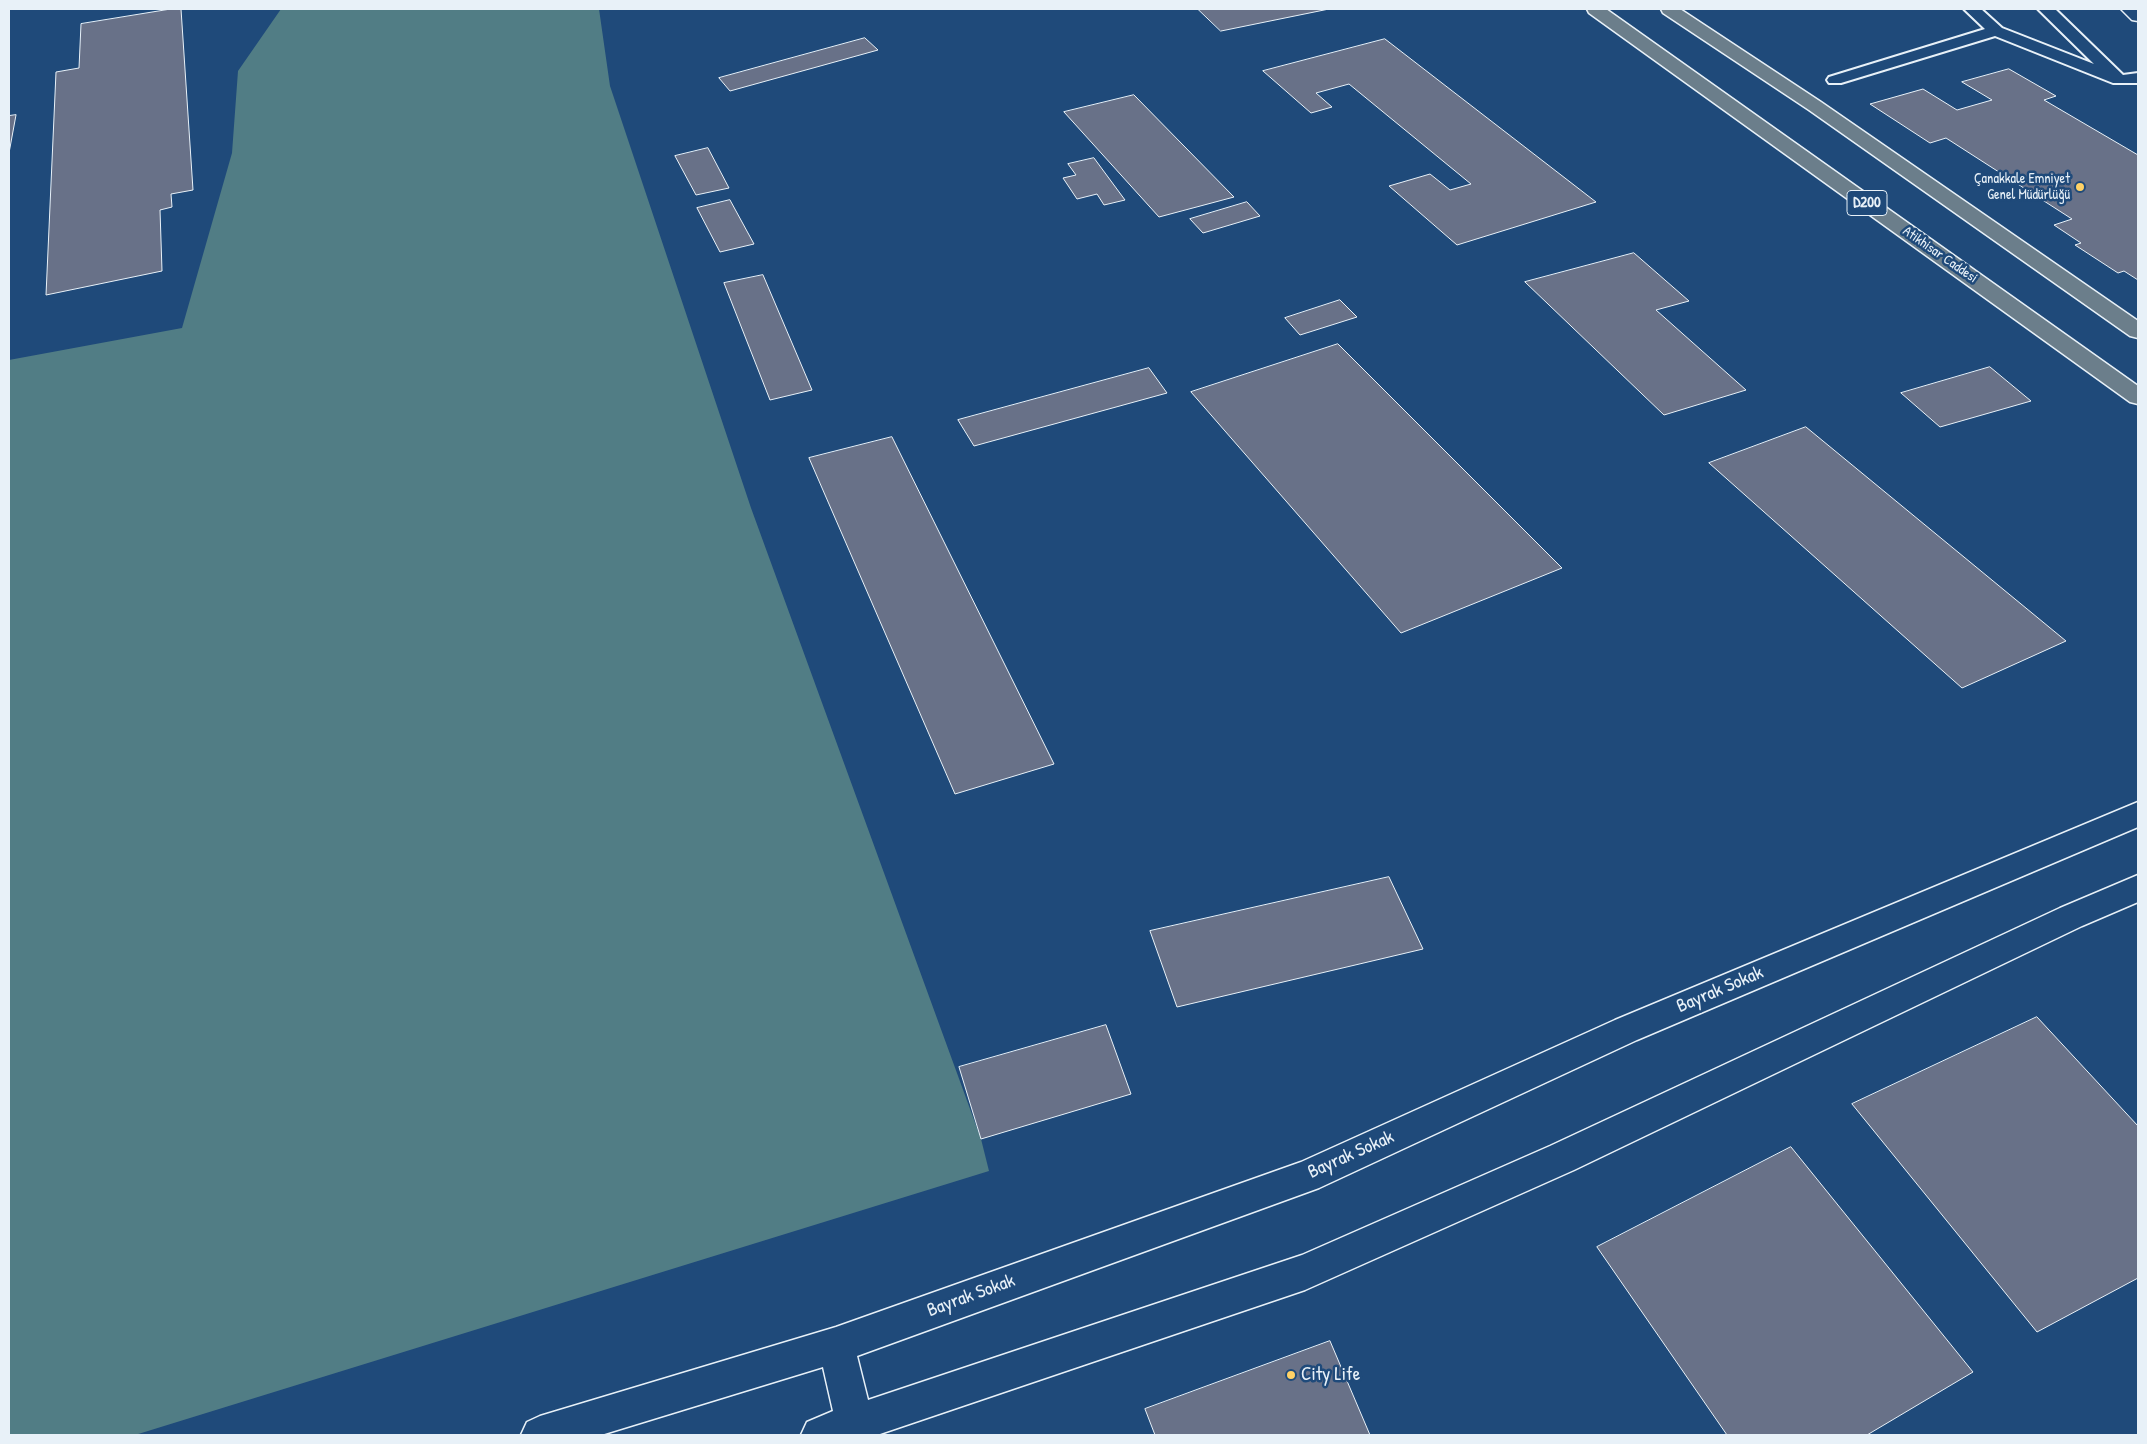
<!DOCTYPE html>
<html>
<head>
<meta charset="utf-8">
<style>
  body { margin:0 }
  #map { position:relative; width:2147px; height:1444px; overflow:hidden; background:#1f4a7a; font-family:"Patrick Hand",sans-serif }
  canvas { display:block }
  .frame { position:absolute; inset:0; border:10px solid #e8f1f8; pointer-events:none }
</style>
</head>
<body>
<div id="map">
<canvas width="2147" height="1444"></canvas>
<div class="frame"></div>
</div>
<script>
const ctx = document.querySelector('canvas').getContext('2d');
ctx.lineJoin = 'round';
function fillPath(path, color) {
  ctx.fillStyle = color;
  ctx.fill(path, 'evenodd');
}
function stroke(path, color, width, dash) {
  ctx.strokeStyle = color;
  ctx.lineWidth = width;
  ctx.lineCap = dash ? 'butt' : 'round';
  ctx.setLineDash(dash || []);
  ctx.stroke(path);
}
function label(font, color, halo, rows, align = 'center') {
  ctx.font = font + ' "Patrick Hand",sans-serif';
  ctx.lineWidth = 5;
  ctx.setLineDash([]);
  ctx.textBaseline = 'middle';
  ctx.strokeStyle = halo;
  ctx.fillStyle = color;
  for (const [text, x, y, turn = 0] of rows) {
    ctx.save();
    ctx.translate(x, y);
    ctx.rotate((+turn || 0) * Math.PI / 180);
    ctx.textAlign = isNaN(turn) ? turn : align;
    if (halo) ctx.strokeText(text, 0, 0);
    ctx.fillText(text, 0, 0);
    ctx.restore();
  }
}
const green = new Path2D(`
  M281,9H599L610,86L751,508L981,1139L989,1171L135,1435H9V360L182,328L232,153L238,71Z`);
const building = new Path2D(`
  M171,9H181L193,190L171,194L172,207L160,210L162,271L46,295L56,72L79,68L81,24Z
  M1198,9H1329L1221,31Z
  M865,38L878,50L730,91L719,78Z
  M1385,39L1596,202L1457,245L1389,186L1430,174L1450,190L1471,184L1349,84L1316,93L1332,107L1311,113L1263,71Z
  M2009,69L2056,96L2044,100L2138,155V280L2124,271L2118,273L2075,245L2081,243L2054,225L2072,219L1946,138L1930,143L1870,104L1923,89L1957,110L1992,100L1962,82Z
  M1134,95L1234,197L1159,217L1064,112Z
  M16,115L9,153V116Z
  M708,148L729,188L696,195L675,156Z
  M1094,158L1125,200L1104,205L1097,194L1077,199L1063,178L1076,175L1068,164Z
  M730,200L754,244L720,252L697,208Z
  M1247,202L1260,216L1203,233L1190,219Z
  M1634,253L1689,301L1656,310L1746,390L1664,415L1525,282Z
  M763,275L812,390L770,400L724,283Z
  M1340,300L1357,317L1300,335L1285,318Z
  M1338,344L1562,568L1401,633L1191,392Z
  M1990,367L2031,401L1940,427L1901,393Z
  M1149,368L1167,393L974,446L958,420Z
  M1806,427L2066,641L1962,688L1709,463Z
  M892,437L1054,764L955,794L809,458Z
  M1389,877L1423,949L1177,1007L1150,931Z
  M2037,1017L2138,1126V1278L2037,1332L1852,1104Z
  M1106,1025L1131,1094L981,1139L959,1067Z
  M1791,1147L1973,1372L1867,1435H1727L1597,1247Z
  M1330,1341L1370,1435H1155L1145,1409Z`);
const service = new Path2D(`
  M1964,9H1981L2002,28L2094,64L2038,9H2055L2123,75L2138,73V83H2113L1995,36L1841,83H1829L1827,80L1829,77L1985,29Z`);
const minor = new Path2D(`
  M2121,9H2138V21L2132,20Z
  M2138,802V827L1637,1040L1319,1188L857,1356L868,1400L1302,1255L1550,1146L2060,908L2138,875V902L2082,926L1574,1170L1305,1290L877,1435H801L807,1422L833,1411L823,1367L601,1435H521L527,1422L540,1416L836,1327L1301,1162L1615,1020Z`);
const trunk = new Path2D(`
  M1587,9H1606L2138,386V404L2130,402L1589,13Z
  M1661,9H1680L1821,102L2138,321V338L2130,336L1809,110L1663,13Z`);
const markers = [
  [2080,187,5,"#ffd166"],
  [1291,1375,5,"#ffd166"]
];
const farPoinames = [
  ["Çanakkale Emniyet",2070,179],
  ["Genel Müdürlüğü",2070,195]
];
const farStreetnames = [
  ["Atikhisar Caddesi",1940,255,35]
];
const shields = [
  [1867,203,40]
];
const shieldNames = [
  ["D200",1867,203]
];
const nearStreetnames = [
  ["Bayrak Sokak",1720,990,-23],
  ["Bayrak Sokak",1351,1155,-24],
  ["Bayrak Sokak",971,1296,-20]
];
const nearPoinames = [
  ["City Life",1301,1375]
];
fillPath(green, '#517d85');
fillPath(building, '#687188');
stroke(building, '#e8f1f8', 1);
stroke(service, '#e8f1f8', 4);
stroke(minor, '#e8f1f8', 3);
stroke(trunk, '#e8f1f8', 3);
fillPath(service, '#1f4a7a');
fillPath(minor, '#1f4a7a');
fillPath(trunk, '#6b7e8b');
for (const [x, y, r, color] of markers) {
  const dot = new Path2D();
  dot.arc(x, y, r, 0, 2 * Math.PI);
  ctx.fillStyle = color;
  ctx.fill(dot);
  stroke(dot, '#1f4a7a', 2);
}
label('14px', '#e8f1f8', '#1f4a7a', farPoinames, 'right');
label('14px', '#e8f1f8', '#1f4a7a', farStreetnames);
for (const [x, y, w] of shields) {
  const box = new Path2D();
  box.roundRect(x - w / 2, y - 12.5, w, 25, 4);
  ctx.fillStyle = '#1f4a7a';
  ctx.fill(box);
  stroke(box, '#e8f1f8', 1);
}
label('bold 15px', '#e8f1f8', null, shieldNames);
label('19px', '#e8f1f8', '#1f4a7a', nearStreetnames);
label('19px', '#e8f1f8', '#1f4a7a', nearPoinames, 'left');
</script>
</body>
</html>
